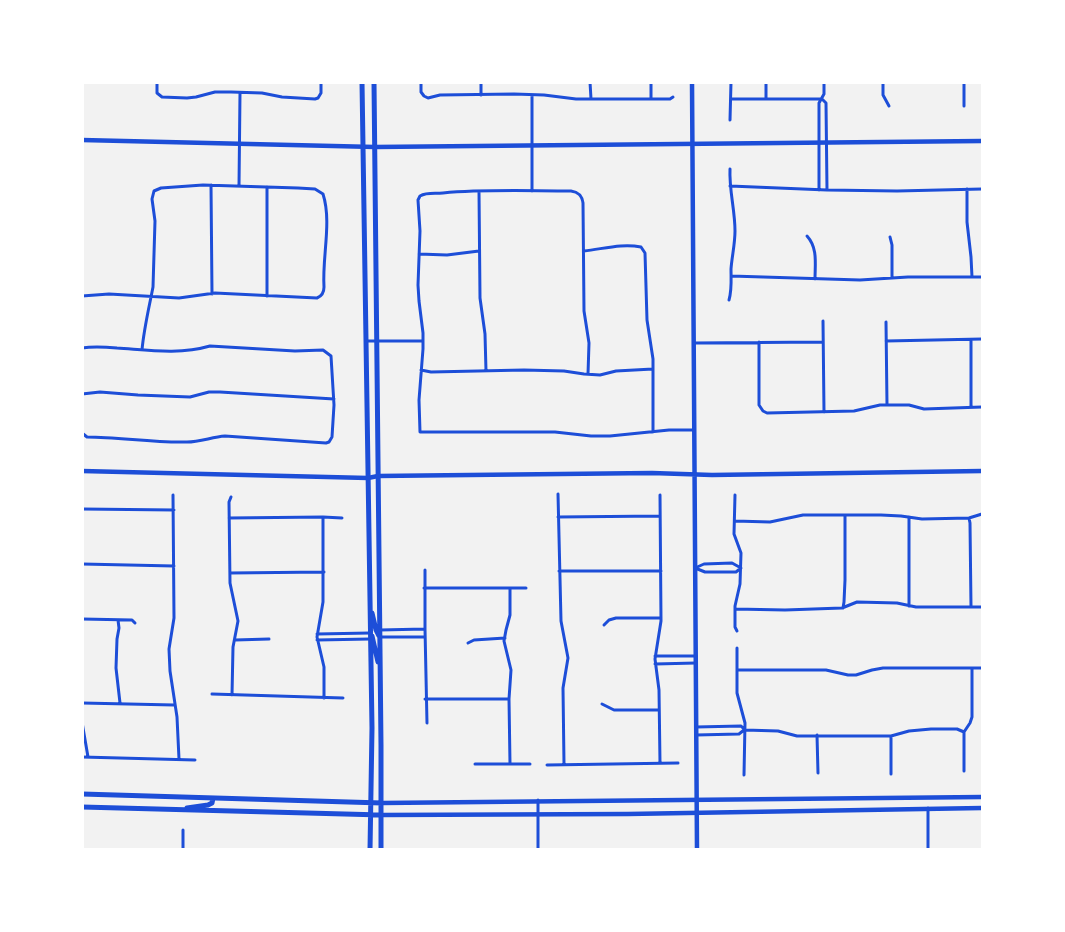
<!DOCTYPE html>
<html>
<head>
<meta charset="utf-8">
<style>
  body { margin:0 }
  #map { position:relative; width:1065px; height:932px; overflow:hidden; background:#f2f2f2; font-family:"Titillium Web",sans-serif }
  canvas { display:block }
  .frame { position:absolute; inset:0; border:84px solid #fff; pointer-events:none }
</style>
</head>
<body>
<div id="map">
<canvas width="1065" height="932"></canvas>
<div class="frame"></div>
</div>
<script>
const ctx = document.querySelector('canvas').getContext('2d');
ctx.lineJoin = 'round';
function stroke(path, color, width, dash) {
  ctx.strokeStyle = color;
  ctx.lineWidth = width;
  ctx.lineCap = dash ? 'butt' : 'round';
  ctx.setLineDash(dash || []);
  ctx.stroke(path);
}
const minor = new Path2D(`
  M157,82V93L162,97L187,98L196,97L215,92H231L262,93L282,97L315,99L318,98L321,93V82
  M421,82V92L424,96L428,98L440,95L514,94L544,95L576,99H670L673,97
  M481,82V95
  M590,82L591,99
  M651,82V99
  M766,82V99
  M883,82V95L889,106
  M964,82V106
  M532,95V191
  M731,99H822
  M822,99L826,103L827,190
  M730,120L731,82
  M211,185L212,294
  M239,186L240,93
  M730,186L827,190L897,191L982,189
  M267,187V296
  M967,189V222L971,257L972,277
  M819,190V103L824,94V82
  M479,191L480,298L485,334L486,371
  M807,236C818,248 815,264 815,279
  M890,237L892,245V278
  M584,251C603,249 622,243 641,247L645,253L647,320L653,359V432
  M419,254L447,255L479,251
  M731,276L860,280L908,277H982
  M82,296L109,294L179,298L215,293L317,298C322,296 324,292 324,287C322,257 332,222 323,194L315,189L298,188L203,185L161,188L154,191L152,199L155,221L153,287C149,308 144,328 142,350
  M729,300C732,290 731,279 731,269C732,256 735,244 735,231C735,210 729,190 730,169
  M823,321L824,412
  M886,322L887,405
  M971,340V407
  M366,341H423
  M886,341L982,339
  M759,342V405L763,411L767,413L854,411L880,405H909L924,409L982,407
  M694,343L823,342
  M82,348C94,346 106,347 117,348C148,350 179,355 210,346L295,351L323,350L331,356L334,405L332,437L329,442L326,443L225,436C212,437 200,442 187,442C153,443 120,437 87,437L82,433
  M421,370L431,372L524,370L564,371L584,374L600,375L616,371L653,369
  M588,374L589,343L584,311L583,203C582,195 578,192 571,191C528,191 485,189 443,193C435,194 427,192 420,196L418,200L420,231L418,285L419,301L423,333V349L419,400L420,432H555L591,436H610L669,430H694
  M82,394L100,392L138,395L190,397L209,392H220L334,399
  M558,494L561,621L568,658L563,688L564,764
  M173,495L174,618L169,649L170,671L177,717L179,759
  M660,495L661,621L655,659L659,690L660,763
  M735,495L734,534L741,553L740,584L735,606V627L737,631
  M231,497L229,502L230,583L238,621L233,647L232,695
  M82,509L174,510
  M323,517V602L317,637L324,667V698
  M558,517L660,516
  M909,517V606
  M229,518L323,517L342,518
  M969,518L970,523L971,607
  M735,521L770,522L803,515H881L901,516L922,519L969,518L982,514
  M732,563L741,568L736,572H705L695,568L704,564Z
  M82,564L174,566
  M425,570V629L427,723
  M559,571H661
  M230,573L324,572
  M424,588H526
  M510,588V615L506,630L504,641L511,670L509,699L510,764
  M843,608L844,602L845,580V515
  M735,609L785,610L842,608L857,602L897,603L916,607H982
  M82,619L132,620L135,623
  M118,620L119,628L117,639L116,668L120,703
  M604,625L609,620L616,618H661
  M380,630L425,629
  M317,634L370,633
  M380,637H425
  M235,640L269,639
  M317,640L370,639
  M468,643L474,640L505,638
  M737,648V693L745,723L744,775
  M655,656H696
  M655,664L696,663
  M737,670H826L848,675H856L872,670L883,668H982
  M212,694L343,698
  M425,699H509
  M82,703L174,705
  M602,704L614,710H659
  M82,722L88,757
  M696,727L741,726L745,730L778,731L797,736H891L909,731L931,729H957L964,732
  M696,735L739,734L744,730
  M817,735L818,773
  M891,736V774
  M82,757L195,760
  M475,764H530
  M547,765L678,763
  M964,771V732L970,723L972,717V668
  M538,800V850
  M928,808V850
  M183,850V830`);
const tertiary = new Path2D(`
  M692,82L697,850
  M82,471L368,478L378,476L652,473L712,475L982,471`);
const secondary = new Path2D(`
  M82,140L375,147L982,141
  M382,803L982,797
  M382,815L628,814L982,808`);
const primary = new Path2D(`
  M362,82L372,728L370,850
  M374,82L381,745V850
  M372,613L376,630L379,636
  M372,636L378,662
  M82,794L382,803
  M82,807L382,815
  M187,808L208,805L212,803L213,798`);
stroke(minor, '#1d4ed8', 3);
stroke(tertiary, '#1d4ed8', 4.5);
stroke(secondary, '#1d4ed8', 4.5);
stroke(primary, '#1d4ed8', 5);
</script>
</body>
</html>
